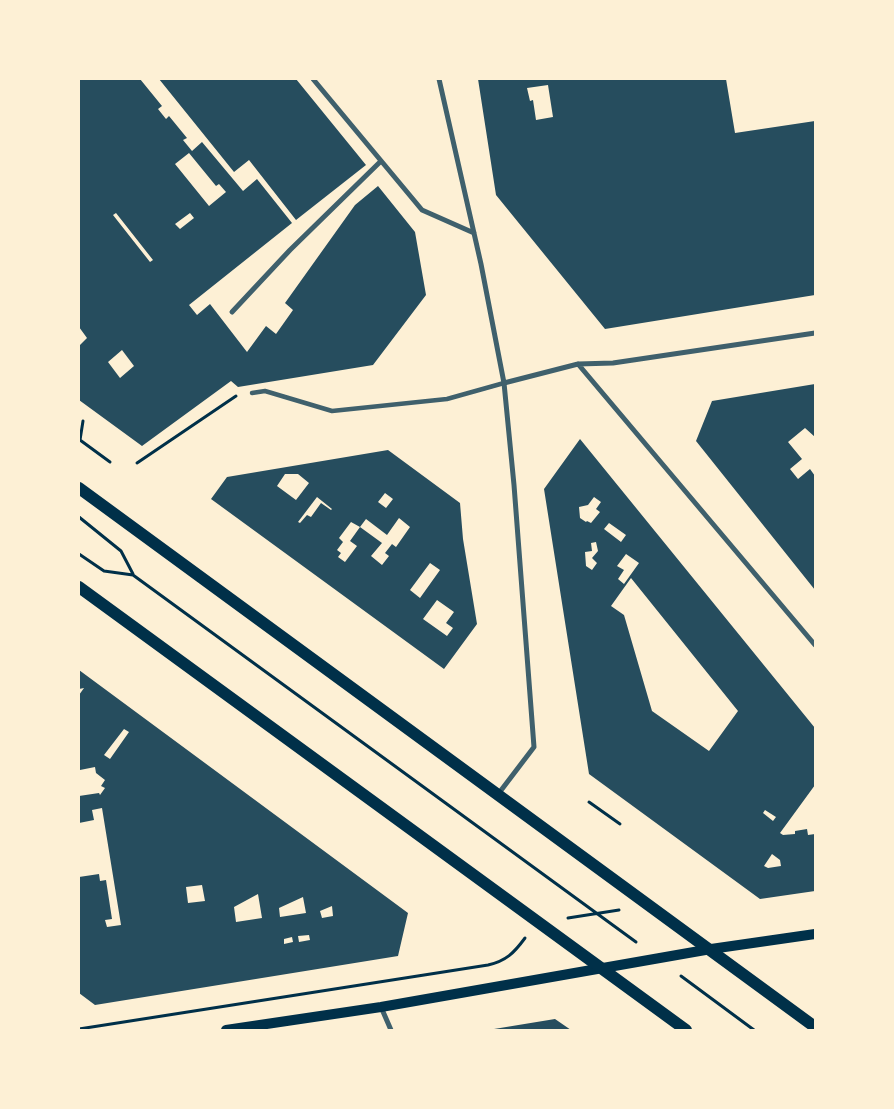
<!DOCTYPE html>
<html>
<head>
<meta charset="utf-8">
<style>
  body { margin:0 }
  #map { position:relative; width:894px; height:1109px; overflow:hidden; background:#fdf0d5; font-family:Karla,sans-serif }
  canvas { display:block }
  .frame { position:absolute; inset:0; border:80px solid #fdf0d5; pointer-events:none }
</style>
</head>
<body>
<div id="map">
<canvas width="894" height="1109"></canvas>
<div class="frame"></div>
</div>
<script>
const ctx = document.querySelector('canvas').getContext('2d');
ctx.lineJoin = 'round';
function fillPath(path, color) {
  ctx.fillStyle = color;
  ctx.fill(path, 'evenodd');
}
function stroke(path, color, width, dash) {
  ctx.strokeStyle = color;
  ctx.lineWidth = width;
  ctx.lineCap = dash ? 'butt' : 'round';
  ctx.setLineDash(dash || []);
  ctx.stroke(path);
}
const building = new Path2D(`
  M79,79H140L162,106L158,109L166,119L169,116L187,138L183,140L192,151L202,142L243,191L257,179L292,223L189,305L197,315L210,304L247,352L266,326L276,334L293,310L285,303L355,205L378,186L415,232L426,295L373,365L238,387L231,381L142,446L79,400V346L87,338L79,327ZM189,153L216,186L219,184L226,192L209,206L175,164ZM116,213L153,260L150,262L113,215ZM190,213L194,218L180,229L175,224ZM122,350L134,366L120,378L108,362Z
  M159,79H296L366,165L296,220L249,160L234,172Z
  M478,79H726L735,133L815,121V295L605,329L496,195ZM548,85L553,117L536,120L533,100L530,101L527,88Z
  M815,384V437L805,428L788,442L802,459L790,469L798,479L810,469L815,476V590L696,441L712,401Z
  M580,439L815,728V785L780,833L783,835L795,834V831L807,829L808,835L815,834V891L760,899L589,774L544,489ZM594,497L601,502L596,509L600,512L591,523L587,521L586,522L580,518L579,507L588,505ZM609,523L626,535L621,542L604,529ZM596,542L598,551L592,558L597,563L592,570L586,566L585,552L592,551L591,543ZM626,554L639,563L624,584L618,579L624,570L617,566ZM631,578L738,711L709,751L652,711L624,615L611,606ZM765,810L776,817L773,821L763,813ZM772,854L780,860L781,866L768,868L764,866Z
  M388,450L460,503L463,539L477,624L444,669L211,499L227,477ZM285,474H298L309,483L296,500L277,486ZM385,493L393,499L386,508L378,502ZM317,497L332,509L331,510L321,503L311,517L307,515L300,523L298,522ZM399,518L410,527L396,547L392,544L385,553L389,556L382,565L371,556L382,543L360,527L366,519L387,535ZM351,522L360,527L350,541L357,546L345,562L338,557L341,553L337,550L343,542L339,538ZM430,563L440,570L420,598L410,590ZM437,600L454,612L446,623L453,628L447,636L423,619Z
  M79,670L408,913L398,956L95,1005L79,993V877L99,874L100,881L106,880L112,919L105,920L107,927L121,925L102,808L92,810L94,820L79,823V796L99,793L100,795L105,788L101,786L105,780L96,773L95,767L80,770L79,695L84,688L79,689ZM124,729L129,732L110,759L104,755ZM202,885L205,901L188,903L186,887ZM258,894L262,918L236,922L234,907ZM303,897L306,913L280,917L279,908ZM332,906L333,916L322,918L320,911ZM309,935L310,940L299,942L298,936ZM292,937L293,942L284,944V939Z
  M555,1019L571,1030H494V1029Z`);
const path = new Path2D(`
  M83,421L80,440L110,462
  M137,463L236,396
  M79,517L121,551L133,574
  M79,554L104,571L133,575L636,942
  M589,802L620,824
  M568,918L619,910
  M681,976L754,1030
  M79,1029L488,965C506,961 514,953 525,938`);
const pedestrian = new Path2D(`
  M252,393L265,391L332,411L447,399L504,383`);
const minor = new Path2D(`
  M313,79L422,210L474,233
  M439,79L481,264L504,383L514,485L534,747L499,793
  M232,312L290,250L380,162
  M578,364L815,645
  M504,383L578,364L613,363L815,333
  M381,1007L391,1030`);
const secondary = new Path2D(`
  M226,1030L381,1007L711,949L815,934`);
const primary = new Path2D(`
  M79,488L815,1027
  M79,587L686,1030`);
fillPath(building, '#264d5e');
stroke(path, '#003049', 3);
stroke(pedestrian, '#3f606c', 4.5);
stroke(minor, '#3f606c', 5);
stroke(secondary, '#003049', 10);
stroke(primary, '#003049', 12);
</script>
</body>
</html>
